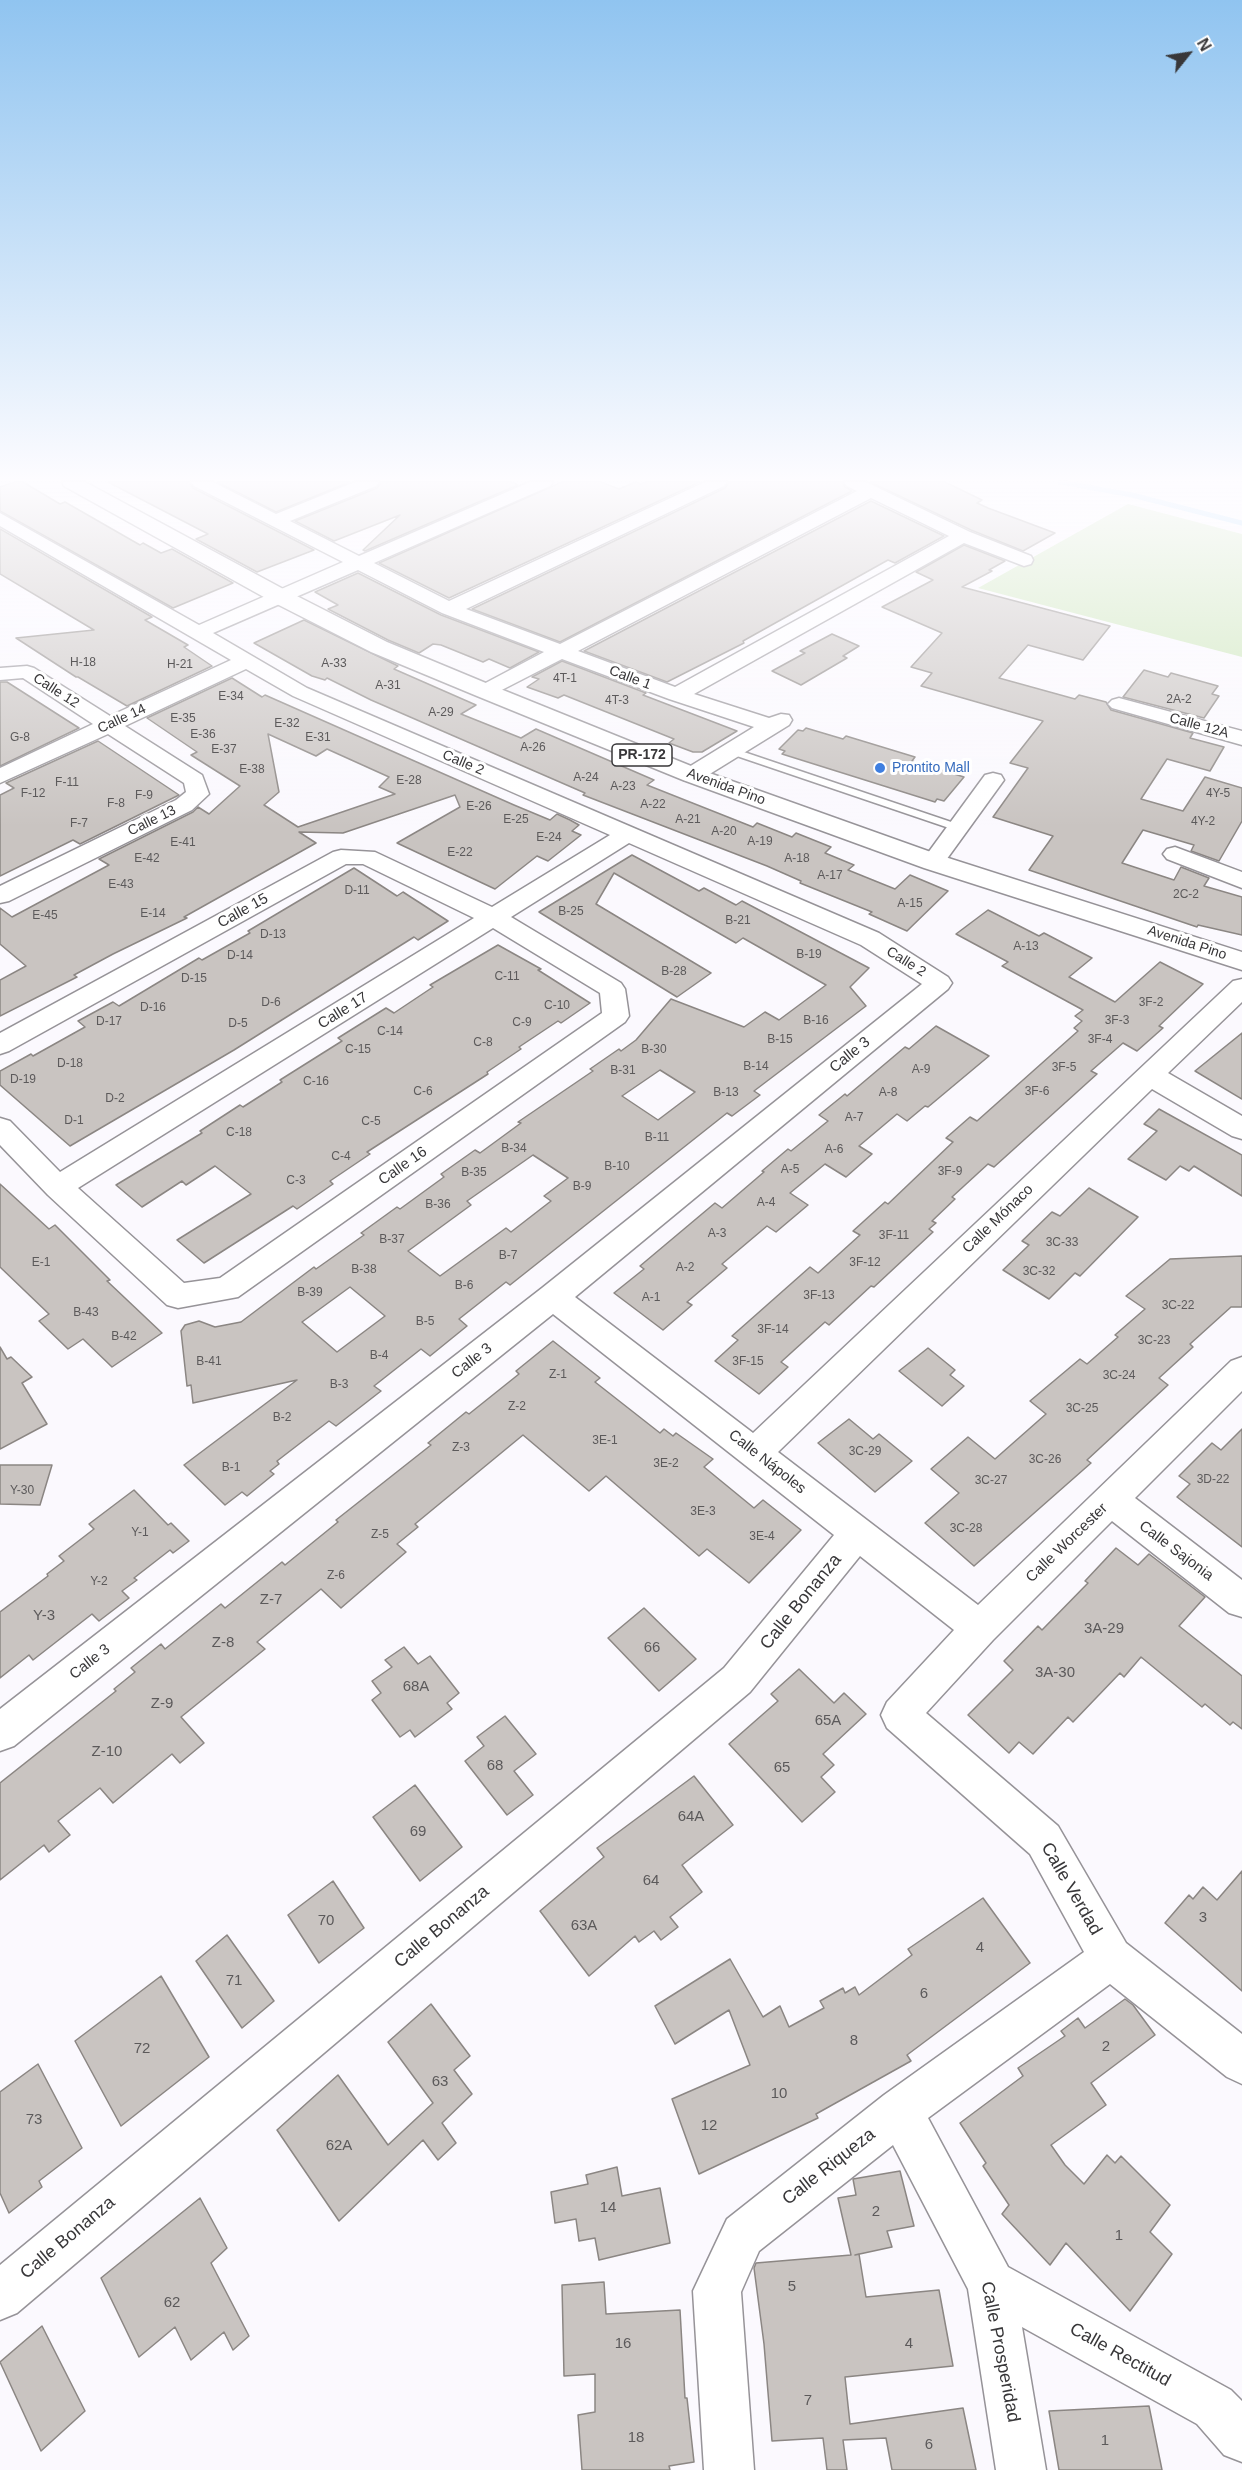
<!DOCTYPE html>
<html>
<head>
<meta charset="utf-8">
<style>
  body { margin:0 }
  #map { position:relative; width:1242px; height:2470px; overflow:hidden; background:#fbf9fe; font-family:Arial,sans-serif }
  canvas { display:block }
  .north { position:absolute; left:1158px; top:24px; width:60px; height:60px; -webkit-text-stroke:4px #fff; paint-order:stroke; rotate:60deg; font-size:16px; font-weight:700; line-height:24px; text-align:center; color:#383739 }
  .north::after { content:''; display:block; margin:auto; width:21px; height:27px; background:#383739; clip-path:polygon(50% 0,100% 100%,50% 72%,0 100%) }
</style>
</head>
<body>
<div id="map">
<canvas width="1242" height="2470"></canvas>
<div class="north">N</div>
</div>
<script>
const ctx = document.querySelector('canvas').getContext('2d');
ctx.lineJoin = 'round';
function fillPath(path, color) {
  ctx.fillStyle = color;
  ctx.fill(path, 'evenodd');
}
function stroke(path, color, width, dash) {
  ctx.strokeStyle = color;
  ctx.lineWidth = width;
  ctx.lineCap = dash ? 'butt' : 'round';
  ctx.setLineDash(dash || []);
  ctx.stroke(path);
}
function label(font, color, halo, rows, align = 'center') {
  ctx.font = font + ' Arial,sans-serif';
  ctx.lineWidth = 6;
  ctx.setLineDash([]);
  ctx.textBaseline = 'middle';
  ctx.strokeStyle = halo;
  ctx.fillStyle = color;
  for (const [text, x, y, turn = 0] of rows) {
    ctx.save();
    ctx.translate(x, y);
    ctx.rotate((+turn || 0) * Math.PI / 180);
    ctx.textAlign = isNaN(turn) ? turn : align;
    if (halo) ctx.strokeText(text, 0, 0);
    ctx.fillText(text, 0, 0);
    ctx.restore();
  }
}
const green = new Path2D(`
  M1128,504L1242,534V657L978,588Z`);
const stream = new Path2D(`
  M1060,482L1132,495L1242,523`);
const building = new Path2D(`
  M15,482H23L60,504L65,502L140,545L143,543L161,553L172,549L233,583L173,608L0,511V487Z
  M108,482H189L193,488L314,550L257,572L196,539L208,534Z
  M217,482H350L276,512Z
  M381,482H511L518,485L365,551L363,550L400,515L334,541L295,521L377,488Z
  M562,482H601L619,489L636,482L641,484L646,482H700L449,598L379,563Z
  M729,482H842L845,487L852,491L560,642L472,609L725,488Z
  M870,482H945L982,500L977,503L988,508L1055,533L1023,551L971,530Z
  M871,501L944,536L895,563L888,560L743,641L744,643L667,682L584,651Z
  M0,529L152,617L145,620L188,645L184,647L212,666L127,706L78,677H76L16,638L94,630L0,574Z
  M964,545L1005,561L989,570L992,571L962,587L1110,626L1083,660L1028,645L999,678L1075,699L1079,695L1106,702L1111,710L1193,733L1190,738L1224,747L1210,771L1167,759L1141,799L1183,811L1205,777L1242,788V821L1219,861L1191,851L1194,845L1143,830L1122,863L1174,880L1181,867L1209,878L1204,886L1242,897V935L1198,925L1197,927L1029,870L1053,836L993,817L1028,768L1010,763L1043,721L921,686L932,673L911,667L942,633L882,607L933,580L916,572Z
  M358,573L441,615L539,652L510,668L489,659L483,662L441,645L433,644L419,653L388,640L328,609L338,605L315,592Z
  M304,620L398,666L394,669L476,705L461,714L521,738L536,729L654,780L647,785L753,827L757,823L792,837L796,833L831,847L825,853L854,865L848,870L895,889L910,875L948,891L907,931L869,914L872,912L800,883L801,881L767,866L583,795L585,793L371,700L327,678L325,680L312,676L254,643Z
  M832,634L859,646L843,656L847,658L801,685L772,671L805,653L800,651Z
  M562,661L646,693L643,695L737,731L702,752H693L669,743L674,739L564,695L558,698L527,687L539,679L532,677Z
  M1144,670L1168,677L1171,673L1218,686L1212,694L1219,696L1204,718L1123,697Z
  M232,678L262,697L265,695L514,805L550,820L557,814L570,820L579,825L572,831L581,835L548,861L537,856L495,889L397,843L460,807L455,795L343,833L299,832L316,843L184,917L187,918L113,954L74,975L77,977L0,1016V980L26,966L0,944V908L12,917L109,865L99,859L193,812L198,807L209,814L240,786L191,755L197,752L147,718ZM268,734L316,756L327,749L389,777L379,787L395,794L298,827L264,805L279,792Z
  M0,682H7L79,728L0,766Z
  M806,728L843,739L846,736L915,757L912,761L964,777L944,801L937,799L935,802L782,754L785,751L779,749L798,730L803,731Z
  M98,741L179,795L80,844L73,840L0,876V795L14,788L6,783Z
  M632,855L699,891L704,888L736,905L742,901L869,968L850,987L866,1006L754,1091L760,1095L732,1116L727,1113L510,1285L506,1282L459,1319L467,1326L430,1356L421,1349L374,1386L381,1391L336,1426L329,1421L277,1461L279,1464L270,1471L274,1474L247,1496L242,1492L225,1505L184,1465L297,1380L193,1403L191,1385L187,1386L181,1331L185,1325L199,1321L215,1327L241,1322L314,1267L316,1269L364,1235L361,1233L397,1207L400,1209L444,1177L441,1174L475,1150L480,1153L521,1123L518,1122L593,1071L590,1069L619,1049L621,1051L636,1040L671,999L744,1027L765,1012L779,1020L826,985L743,938L736,943L614,873L596,904L711,973L677,997L539,912ZM660,1070L695,1092L658,1120L622,1096ZM533,1155L568,1178L544,1196L551,1201L511,1232L506,1228L440,1276L408,1251L471,1205L467,1201ZM350,1287L385,1316L337,1352L302,1322Z
  M354,868L397,896L403,892L448,921L418,940L414,937L234,1050L70,1146L0,1085V1071L31,1054L33,1056L85,1027L78,1021L113,1002L119,1006L199,958L202,960L250,933L248,931Z
  M988,910L1039,936L1044,933L1092,958L1069,977L1115,1002L1160,962L1203,984L1159,1026L1163,1028L1137,1051L1123,1043L1091,1071L1097,1074L994,1167L988,1164L952,1197L955,1199L932,1221L936,1223L929,1229L933,1232L874,1287L871,1286L829,1325L825,1322L781,1362L788,1367L759,1394L715,1361L738,1340L732,1336L810,1267L818,1273L860,1235L853,1231L885,1202L888,1204L953,1142L946,1138L970,1117L977,1121L1078,1031L1074,1028L1082,1021L1075,1016L1083,1010L1002,966L1008,962L956,934Z
  M498,945L541,969L538,970L590,1003L561,1023L558,1021L519,1047L521,1049L487,1072L488,1074L367,1152L370,1154L330,1181L333,1184L297,1209L293,1206L204,1263L177,1240L251,1194L215,1166L186,1185L182,1181L142,1207L116,1185L202,1133L200,1131L240,1105L243,1107L282,1082L280,1080L342,1041L338,1038L386,1008L394,1013L433,987L430,985Z
  M936,1026L989,1056L928,1107L925,1106L907,1121L897,1114L859,1146L872,1154L846,1177L825,1164L790,1193L808,1205L776,1232L767,1226L722,1264L727,1268L687,1302L692,1305L663,1330L614,1293L644,1269L640,1266L715,1203L722,1208L764,1172L762,1171L788,1149L791,1151L828,1121L819,1115L845,1094L847,1096L905,1047L909,1049Z
  M1242,1033V1099L1195,1071Z
  M1159,1109L1242,1155V1196L1194,1166L1189,1171L1180,1166L1166,1180L1128,1159L1157,1131L1144,1124Z
  M0,1184L49,1229L55,1225L110,1280L107,1281L162,1333L112,1367L83,1339L68,1349L39,1321L49,1314L0,1267Z
  M1089,1188L1138,1217L1080,1276L1075,1273L1049,1299L1003,1270L1029,1245L1022,1241L1052,1212L1060,1216Z
  M1242,1256V1307H1231L1190,1344L1193,1347L1159,1378L1168,1385L1087,1460L1091,1463L974,1566L925,1523L959,1493L931,1469L968,1437L995,1459L1046,1414L1030,1401L1080,1359L1087,1364L1118,1337L1115,1335L1145,1309L1126,1296L1170,1259Z
  M553,1341L600,1378L595,1382L660,1433L664,1429L673,1436L676,1433L713,1459L704,1467L754,1508L763,1500L801,1530L749,1583L707,1549L699,1556L606,1476L589,1491L523,1435L415,1524L418,1527L397,1544L406,1552L341,1608L321,1589L257,1642L265,1649L181,1717L204,1743L180,1763L172,1754L113,1803L100,1788L58,1821L70,1835L49,1852L44,1845L0,1880V1783L116,1691L114,1689L135,1672L131,1668L161,1644L165,1649L221,1604L225,1608L282,1562L285,1565L338,1522L336,1520L431,1445L428,1443L466,1412L469,1414L519,1374L516,1371Z
  M0,1347L7,1359L11,1357L32,1377L22,1383L47,1424L0,1449Z
  M928,1348L955,1370L950,1375L964,1386L942,1406L899,1371Z
  M849,1419L873,1439L879,1434L912,1461L875,1492L818,1443Z
  M1242,1429V1547L1177,1497L1190,1484L1179,1476L1212,1443L1221,1450Z
  M0,1465H52L40,1505L0,1504Z
  M134,1490L168,1525L171,1523L189,1541L173,1553L170,1550L134,1578L137,1580L122,1591L129,1598L99,1621L92,1614L33,1660L29,1655L0,1678V1612L48,1576L47,1574L64,1561L59,1556L94,1529L89,1524Z
  M1116,1548L1138,1565L1149,1554L1205,1597L1179,1626L1242,1676V1729L1233,1722L1230,1725L1205,1704L1202,1707L1141,1657L1124,1677L1120,1673L1073,1722L1068,1717L1033,1754L1019,1742L1009,1753L968,1715L1013,1670L1004,1661L1038,1626L1042,1630L1088,1583L1085,1581Z
  M644,1608L696,1659L659,1691L608,1638Z
  M404,1647L418,1664L430,1656L459,1693L447,1703L452,1709L415,1737L410,1730L400,1737L372,1700L381,1693L372,1681L392,1667L385,1660Z
  M799,1669L834,1703L844,1693L866,1714L823,1754L834,1765L821,1777L835,1792L802,1822L729,1744L778,1701L771,1694Z
  M505,1716L536,1754L514,1771L533,1795L507,1815L465,1761L484,1746L477,1737Z
  M694,1776L733,1825L682,1865L702,1892L670,1917L678,1927L661,1940L654,1931L639,1942L635,1936L589,1976L540,1911L604,1857L597,1848Z
  M415,1785L462,1847L420,1881L373,1817Z
  M1242,1871V1991L1165,1923L1189,1895L1193,1899L1203,1887L1217,1900Z
  M333,1881L364,1928L319,1963L288,1915Z
  M983,1898L1030,1963L907,2055L911,2061L816,2114L818,2118L699,2174L672,2099L750,2065L729,2010L675,2044L655,2006L730,1959L763,2017L780,2006L789,2027L824,2008L820,2001L843,1988L845,1993L855,1987L859,1995L912,1955L908,1949Z
  M227,1935L274,2001L242,2028L196,1961Z
  M161,1976L209,2057L121,2126L75,2041Z
  M1125,1999L1133,2005L1155,2035L1091,2083L1106,2105L1051,2145L1065,2165L1084,2184L1107,2155L1115,2163L1121,2156L1170,2205L1150,2232L1172,2254L1130,2311L1066,2243L1050,2265L1002,2214L1009,2205L983,2166L986,2163L960,2123L1023,2076L1018,2068L1065,2036L1061,2031L1078,2018L1085,2028Z
  M431,2004L470,2056L454,2070L472,2094L442,2123L456,2143L438,2160L423,2140L339,2221L277,2130L338,2075L388,2145L433,2103L388,2042Z
  M38,2064L82,2148L39,2181L42,2187L9,2213L0,2193V2092Z
  M617,2167L622,2196L660,2188L670,2243L599,2260L595,2238L579,2241L576,2219L555,2223L551,2192L588,2184L586,2175Z
  M900,2171L914,2226L887,2231L892,2247L855,2255L859,2254L866,2297L939,2290L953,2366L845,2377L850,2424L963,2408L976,2470H892L886,2438L843,2440L847,2470H827L823,2438L772,2441L764,2344L754,2268L756,2263L851,2255L838,2198L856,2195L853,2179Z
  M200,2198L227,2248L211,2263L249,2336L233,2350L224,2332L191,2360L175,2327L139,2357L101,2278Z
  M604,2282L606,2314L680,2310L685,2398H687L694,2462L669,2466L670,2470H582L578,2415L595,2412V2374L564,2376L562,2285Z
  M42,2326L85,2411L41,2451L0,2362Z
  M1149,2406L1162,2470H1059L1049,2411Z`);
const service = new Path2D(`
  M732,748L963,826L965,828L959,831L955,830L728,753L727,751Z`);
const minor = new Path2D(`
  M191,482H213L276,514L355,482H379L376,486L290,521L359,556L530,482H553L550,486L374,563L449,601L705,482H727L724,486L466,609L560,644L857,491L847,486L844,482H866L970,532L1031,556L1033,560L1031,564L1024,566L964,543L694,694L769,718L781,714L789,715L792,720L789,725L700,780L692,782L684,780L681,775L684,770L754,727L669,699L562,659L492,695L485,697L478,695L475,691L478,687L544,652L442,613L358,570L213,633L307,688L879,933L948,977L952,983L948,989L575,1297L753,1433L1233,981L1242,979V1002L1168,1073L1242,1116V1139L1232,1136L1152,1089L778,1452L978,1605L1231,1361L1242,1357V1391L1135,1498L1242,1580V1617L1229,1613L1112,1521L993,1640L926,1713L1058,1826L1126,1943L1242,2034V2084L1227,2077L1110,1984L928,2118L1008,2267L1231,2390L1242,2401V2462L1224,2455L1197,2424L1022,2327L1046,2470H996L968,2289L893,2145L759,2251L741,2292L754,2470H704L693,2291L727,2219L884,2095L1084,1952L1030,1854L887,1728L881,1715L887,1702L954,1630L860,1556L750,1692L17,2313L0,2320V2265L724,1668L834,1535L553,1314L14,1746L0,1751V1709L542,1288L922,984L861,945L629,843L511,917L621,983L625,989L629,1016L625,1022L238,1297L178,1308L167,1305L48,1195L0,1145V1118L10,1121L60,1172L474,918L363,864H346L9,1051L0,1054V1033L333,852L341,850L375,852L492,907L610,835L293,696L246,669L125,726L202,775L209,794L192,810L9,901L0,903V886L176,800L186,792L184,783L108,734L0,783V768L93,724L23,678L0,680V668L27,666L34,668L110,716L231,660L0,526V513L199,625L343,562L194,486ZM871,498L949,536L675,687L578,651ZM493,928L600,993L602,1013L220,1278L184,1283L78,1188Z
  M1119,698L1242,731V745L1112,708L1108,704L1112,700Z
  M993,773L1001,775L1004,780L941,867L933,869L925,867L921,862L925,857L985,775Z
  M1175,847L1242,872V888L1167,859L1163,854L1167,849Z`);
const primary = new Path2D(`
  M62,482H85L287,591L387,642L493,686L701,770L942,856L1242,952V970L924,868L683,780L477,696L371,652L271,601L64,486Z`);
const markers = [
  [880,768,6,"#3f7fe0"]
];
const numberNames = [
  ["H-18",83,663],
  ["A-33",334,664],
  ["H-21",180,665],
  ["4T-1",565,679],
  ["A-31",388,686],
  ["E-34",231,697],
  ["2A-2",1179,700],
  ["4T-3",617,701],
  ["A-29",441,713],
  ["E-35",183,719],
  ["E-32",287,724],
  ["E-36",203,735],
  ["G-8",20,738],
  ["E-31",318,738],
  ["A-26",533,748],
  ["E-37",224,750],
  ["E-38",252,770],
  ["A-24",586,778],
  ["E-28",409,781],
  ["F-11",67,783],
  ["A-23",623,787],
  ["F-12",33,794],
  ["4Y-5",1218,794],
  ["F-9",144,796],
  ["F-8",116,804],
  ["A-22",653,805],
  ["E-26",479,807],
  ["E-25",516,820],
  ["A-21",688,820],
  ["4Y-2",1203,822],
  ["F-7",79,824],
  ["A-20",724,832],
  ["E-24",549,838],
  ["A-19",760,842],
  ["E-41",183,843],
  ["E-22",460,853],
  ["E-42",147,859],
  ["A-18",797,859],
  ["A-17",830,876],
  ["E-43",121,885],
  ["D-11",357,891],
  ["2C-2",1186,895],
  ["A-15",910,904],
  ["B-25",571,912],
  ["E-14",153,914],
  ["E-45",45,916],
  ["B-21",738,921],
  ["D-13",273,935],
  ["A-13",1026,947],
  ["B-19",809,955],
  ["D-14",240,956],
  ["B-28",674,972],
  ["C-11",507,977],
  ["D-15",194,979],
  ["D-6",271,1003],
  ["3F-2",1151,1003],
  ["C-10",557,1006],
  ["D-16",153,1008],
  ["B-16",816,1021],
  ["3F-3",1117,1021],
  ["D-17",109,1022],
  ["C-9",522,1023],
  ["D-5",238,1024],
  ["C-14",390,1032],
  ["B-15",780,1040],
  ["3F-4",1100,1040],
  ["C-8",483,1043],
  ["C-15",358,1050],
  ["B-30",654,1050],
  ["D-18",70,1064],
  ["B-14",756,1067],
  ["3F-5",1064,1068],
  ["A-9",921,1070],
  ["B-31",623,1071],
  ["D-19",23,1080],
  ["C-16",316,1082],
  ["C-6",423,1092],
  ["3F-6",1037,1092],
  ["B-13",726,1093],
  ["A-8",888,1093],
  ["D-2",115,1099],
  ["A-7",854,1118],
  ["D-1",74,1121],
  ["C-5",371,1122],
  ["C-18",239,1133],
  ["B-11",657,1138],
  ["B-34",514,1149],
  ["A-6",834,1150],
  ["C-4",341,1157],
  ["B-10",617,1167],
  ["A-5",790,1170],
  ["3F-9",950,1172],
  ["B-35",474,1173],
  ["C-3",296,1181],
  ["B-9",582,1187],
  ["A-4",766,1203],
  ["B-36",438,1205],
  ["A-3",717,1234],
  ["3F-11",894,1236],
  ["B-37",392,1240],
  ["3C-33",1062,1243],
  ["B-7",508,1256],
  ["E-1",41,1263],
  ["3F-12",865,1263],
  ["A-2",685,1268],
  ["B-38",364,1270],
  ["3C-32",1039,1272],
  ["B-6",464,1286],
  ["B-39",310,1293],
  ["3F-13",819,1296],
  ["A-1",651,1298],
  ["3C-22",1178,1306],
  ["B-43",86,1313],
  ["B-5",425,1322],
  ["3F-14",773,1330],
  ["B-42",124,1337],
  ["3C-23",1154,1341],
  ["B-4",379,1356],
  ["B-41",209,1362],
  ["3F-15",748,1362],
  ["Z-1",558,1375],
  ["3C-24",1119,1376],
  ["B-3",339,1385],
  ["Z-2",517,1407],
  ["3C-25",1082,1409],
  ["B-2",282,1418],
  ["3E-1",605,1441],
  ["Z-3",461,1448],
  ["3C-29",865,1452],
  ["3C-26",1045,1460],
  ["3E-2",666,1464],
  ["B-1",231,1468],
  ["3D-22",1213,1480],
  ["3C-27",991,1481],
  ["Y-30",22,1491],
  ["3E-3",703,1512],
  ["3C-28",966,1529],
  ["Y-1",140,1533],
  ["Z-5",380,1535],
  ["3E-4",762,1537],
  ["Z-6",336,1576],
  ["Y-2",99,1582]
];
const farStreetnames = [
  ["Calle 1",630,678,21],
  ["Calle 12",56,691,33],
  ["Calle 14",122,719,-25],
  ["Calle 12A",1199,726,15],
  ["Calle 2",463,763,23],
  ["Avenida Pino",726,787,20],
  ["Calle 13",152,821,-26],
  ["Avenida Pino",1187,943,18],
  ["Calle 2",906,962,32]
];
const shields = [
  [642,755,60]
];
const shieldNames = [
  ["PR-172",642,755]
];
const farShopnames = [
  ["Prontito Mall",892,768]
];
const streetNames = [
  ["Calle 15",243,911,-29],
  ["Calle 17",343,1011,-32],
  ["Calle 3",850,1055,-39],
  ["Calle 16",403,1166,-35],
  ["Calle Mónaco",998,1219,-44],
  ["Calle 3",472,1361,-38],
  ["Calle Nápoles",767,1462,38],
  ["Calle Worcester",1067,1543,-44],
  ["Calle Sajonia",1176,1551,37],
  ["Calle 3",90,1662,-38]
];
const nearNumbernames = [
  ["Z-7",271,1600],
  ["Y-3",44,1616],
  ["3A-29",1104,1629],
  ["Z-8",223,1643],
  ["66",652,1648],
  ["3A-30",1055,1673],
  ["68A",416,1687],
  ["Z-9",162,1704],
  ["65A",828,1721],
  ["Z-10",107,1752],
  ["68",495,1766],
  ["65",782,1768],
  ["64A",691,1817],
  ["69",418,1832],
  ["64",651,1881],
  ["3",1203,1918],
  ["70",326,1921],
  ["63A",584,1926],
  ["4",980,1948],
  ["71",234,1981],
  ["6",924,1994],
  ["8",854,2041],
  ["2",1106,2047],
  ["72",142,2049],
  ["63",440,2082],
  ["10",779,2094],
  ["73",34,2120],
  ["12",709,2126],
  ["62A",339,2146],
  ["14",608,2208],
  ["2",876,2212],
  ["1",1119,2236],
  ["5",792,2287],
  ["62",172,2303],
  ["16",623,2344],
  ["4",909,2344],
  ["7",808,2401],
  ["18",636,2438],
  ["1",1105,2441],
  ["6",929,2445]
];
const nearStreetnames = [
  ["Calle Bonanza",801,1602,-51],
  ["Calle Verdad",1071,1889,60],
  ["Calle Bonanza",442,1927,-40],
  ["Calle Riqueza",829,2167,-38],
  ["Calle Bonanza",68,2238,-40],
  ["Calle Prosperidad",1000,2352,79],
  ["Calle Rectitud",1120,2355,29]
];
fillPath(green, '#cbe6b7');
stroke(stream, '#acdcfb', 5);
fillPath(building, '#c9c4c1');
stroke(building, '#8b8683', 1.5);
stroke(service, '#969398', 3);
stroke(minor, '#969398', 3);
stroke(primary, '#969398', 3);
fillPath(service, '#fff');
fillPath(minor, '#fff');
fillPath(primary, '#fff');
const sky = ctx.createLinearGradient(0, 0, 0, 827);
sky.addColorStop(0, '#90c4f0');
sky.addColorStop(0.58, '#fdfcff');
sky.addColorStop(1, '#fdfcff00');
ctx.fillStyle = sky;
ctx.fillRect(0, 0, 1242, 827);
for (const [x, y, r, color] of markers) {
  const dot = new Path2D();
  dot.arc(x, y, r, 0, 2 * Math.PI);
  ctx.fillStyle = color;
  ctx.fill(dot);
  stroke(dot, '#fff', 2);
}
label('12px', '#5c5a5b', null, numberNames);
label('14px', '#383739', '#fff', farStreetnames);
for (const [x, y, w] of shields) {
  const box = new Path2D();
  box.roundRect(x - w / 2, y - 11, w, 22, 4.5);
  ctx.fillStyle = '#fff';
  ctx.fill(box);
  stroke(box, '#383739', 1.5);
}
label('bold 14px', '#383739', null, shieldNames);
label('14px', '#366cbe', '#fff', farShopnames, 'left');
label('15px', '#383739', '#fff', streetNames);
label('15px', '#5c5a5b', null, nearNumbernames);
label('18px', '#383739', '#fff', nearStreetnames);
</script>
</body>
</html>
